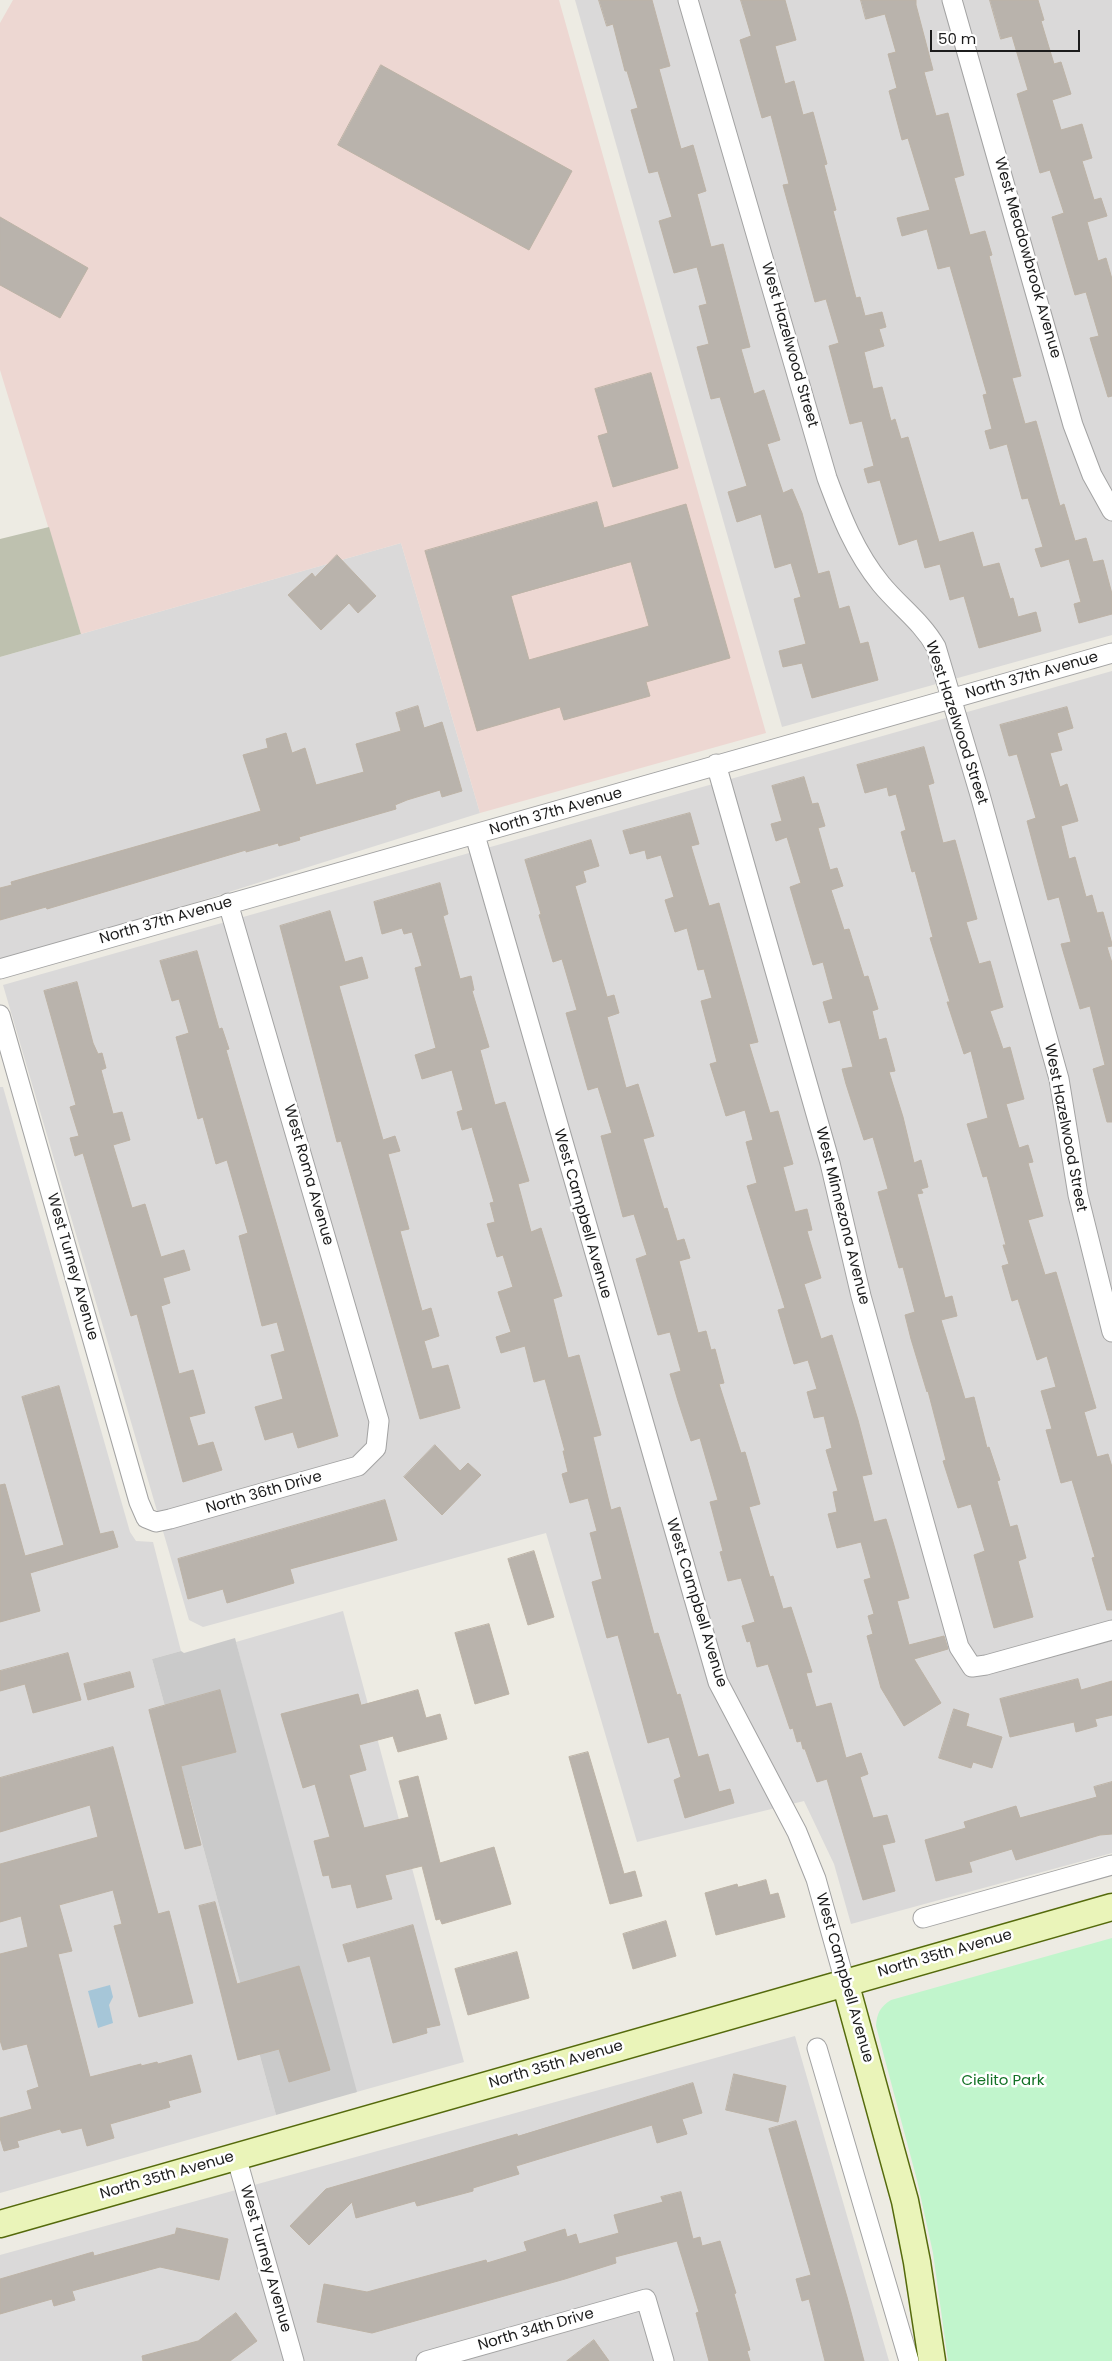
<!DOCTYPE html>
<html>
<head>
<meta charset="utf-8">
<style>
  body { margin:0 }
  #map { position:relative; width:1112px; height:2361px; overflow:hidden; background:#edebe3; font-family:Poppins,sans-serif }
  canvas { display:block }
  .scale { position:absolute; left:930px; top:30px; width:150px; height:22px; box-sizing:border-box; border:2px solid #1c1c1c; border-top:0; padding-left:6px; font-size:15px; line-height:18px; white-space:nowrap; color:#1c1c1c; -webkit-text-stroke:4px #fff; paint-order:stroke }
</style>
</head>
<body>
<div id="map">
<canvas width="1112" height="2361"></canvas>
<div class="scale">50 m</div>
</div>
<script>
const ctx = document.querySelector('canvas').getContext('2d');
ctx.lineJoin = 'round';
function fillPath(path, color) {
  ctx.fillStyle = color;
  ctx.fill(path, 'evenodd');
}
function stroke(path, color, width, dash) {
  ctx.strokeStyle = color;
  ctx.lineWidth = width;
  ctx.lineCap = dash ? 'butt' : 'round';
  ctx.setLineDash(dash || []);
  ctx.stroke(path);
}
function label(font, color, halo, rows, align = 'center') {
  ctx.font = font + ' Poppins,sans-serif';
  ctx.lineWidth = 5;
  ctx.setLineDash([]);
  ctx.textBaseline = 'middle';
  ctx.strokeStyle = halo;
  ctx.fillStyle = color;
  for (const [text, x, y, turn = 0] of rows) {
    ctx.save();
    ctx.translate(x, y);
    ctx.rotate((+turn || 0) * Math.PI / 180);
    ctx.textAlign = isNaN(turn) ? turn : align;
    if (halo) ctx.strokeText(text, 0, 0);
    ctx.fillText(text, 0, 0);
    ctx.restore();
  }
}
const residential = new Path2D(`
  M575,0H1112V635L782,727Z
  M401,543L480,813L0,964V657Z
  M1112,671V1853L851,1924L834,1864L804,1801L637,1842L546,1533L203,1627L189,1620L3,985Z
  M0,1087H3L130,1532L136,1541L153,1542L181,1651L152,1659L276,2115L0,2193Z
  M343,1611L464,2062L353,2093L236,1642Z
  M795,2036L889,2361H0V2255Z`);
const commercial = new Path2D(`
  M13,0H559L766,733L480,813L401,543L81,634L0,370V23Z`);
const religious = new Path2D(`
  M235,1638L357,2092L276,2115L152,1659L181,1651L184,1653Z`);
const construction = new Path2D(`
  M49,527L81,634L0,657V539Z`);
const park = new Path2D(`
  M1112,1938V2361H948L933,2253L917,2180L876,2026C877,2013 880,2007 891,2000Z`);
const water = new Path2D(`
  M110,1985L113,1997L109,2005L113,2023L98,2028L88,1991Z`);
const building = new Path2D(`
  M599,0H652L670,66L659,69L681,149L693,145L706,191L697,194L711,247L723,244L750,347L741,349L754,394L764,390L780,440L767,444L783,493L792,489L802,513L818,574L829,571L839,609L849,606L860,644L868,642L878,680L812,698L802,663L783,667L779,651L806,644L794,599L801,597L791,563L775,568L761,514L737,522L728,492L747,486L720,397L711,399L697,347L709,344L699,306L707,304L697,267L674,273L659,221L672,217L658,171L649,173L631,110L638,108L627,71H625L613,24L607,26Z
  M741,0H785L796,40L775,46L785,84L794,81L803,115L813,112L827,164L824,165L836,210L833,211L856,298L860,297L865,316L882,312L886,327L879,329L884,346L864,352L873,389L882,387L891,421L895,419L901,439L908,437L939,542L973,532L983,567L999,563L1010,599L1013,598L1018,617L1036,612L1041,631L979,648L964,596L950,600L940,564L925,568L917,539L899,545L880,480L868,483L864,469L874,466L862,421L850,424L829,346L839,343L826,299L815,302L783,185L789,184L771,115L762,118L740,40L751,36Z
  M861,0H916V5L933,70L924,72L936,116L948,113L964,175L954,178L970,235L985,231L992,255L989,256L1021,376L1012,378L1025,424L1036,421L1060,506L1064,504L1075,541L1086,538L1093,562L1103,560L1112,594V614L1079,623L1074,604L1081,602L1069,559L1041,567L1035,549L1043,547L1028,498L1022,499L1007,444L990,449L985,431L992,429L983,395L987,394L950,266L938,269L927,229L902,236L897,218L930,210L908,138L902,140L889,91L897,88L888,54L896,52L885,14L866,19Z
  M990,0H1038L1044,20L1041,21L1054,64L1061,62L1071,94L1052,100L1061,130L1082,124L1092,158L1082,161L1094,200L1101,198L1107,216L1087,222L1098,261L1106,258L1112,279V396L1108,397L1090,338L1099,336L1086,292L1075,295L1052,217L1064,213L1050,170L1040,173L1017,94L1028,90L1012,36L1001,39Z
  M381,65L572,171L529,250L338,145Z
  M0,217L88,268L60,318L0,285Z
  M651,373L678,468L613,487L598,436L608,433L595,389Z
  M597,502L604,528L686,504L730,658L646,682L650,696L564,720L560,707L477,731L425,551ZM631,562L649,626L529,660L511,596Z
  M337,555L376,596L358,613L349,603L321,630L288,595L312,573L315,577Z
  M418,706L424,728L442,722L462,791L442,797L440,790L407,800L395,805L396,809L299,837L300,840L279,846L278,843L246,852V850L47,909L46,907L0,920V888L12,885L11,882L261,811L243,755L268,748L266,739L286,733L292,753L305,748L316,785L364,772L356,744L401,731L396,713Z
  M1067,707L1073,728L1057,733L1062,750L1050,753L1060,787L1067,784L1078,821L1061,826L1069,859L1075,857L1086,897L1092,895L1097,913L1103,912L1112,944V946L1107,947L1112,963V1122H1107L1093,1069L1105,1065L1090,1006L1080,1009L1061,944L1071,942L1059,897L1048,900L1027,821L1036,818L1017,754L1009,756L1000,725Z
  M924,747L934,783L928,785L943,843L955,840L977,919L966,922L979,964L990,961L1003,1007L990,1011L1003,1049L1010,1047L1024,1099L1006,1104L1019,1148L1028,1145L1033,1162L1028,1163L1043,1216L1028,1220L1045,1275L1056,1272L1096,1408L1084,1412L1097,1457L1108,1454L1112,1467V1610H1107L1092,1558L1095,1557L1072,1480L1061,1483L1046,1430L1052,1429L1041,1391L1056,1387L1047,1356L1037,1360L1018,1299L1012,1301L1002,1266L1009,1264L1003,1245H1006L987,1176L983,1177L967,1124L988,1118L971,1051L964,1054L947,1002H950L930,938L933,937L915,871L912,872L901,832L906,830L896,794L889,796L887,787L865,793L857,765Z
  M804,777L812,804L818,803L825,826L818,828L830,870L837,868L843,886L831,890L844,930L849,929L864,977L868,976L878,1009L872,1011L879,1040L886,1038L895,1071L889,1072L903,1117L914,1163L921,1160L928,1187L921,1189L923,1193L917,1194L945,1298L952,1296L957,1316L941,1320L965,1399L974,1397L987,1448L989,1447L1000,1480L997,1481L1010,1527L1017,1525L1026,1558L1018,1561L1033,1617L994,1628L974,1555L985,1551L971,1504L958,1508L943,1461L946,1460L928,1391L927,1392L911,1339L905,1315L915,1312L903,1267L899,1268L878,1192L888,1189L873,1137L864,1140L846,1084L842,1069L853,1067L840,1020L829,1023L823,1002L833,999L823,962L813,965L790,887L801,883L787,837L776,841L771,824L782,821L772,786Z
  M690,813L699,844L691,846L709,906L719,903L758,1042L749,1044L770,1113L778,1111L793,1164L783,1167L795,1212L807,1209L812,1230L807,1231L821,1278L804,1284L821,1339L832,1335L858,1420L872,1474L862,1476L874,1522L886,1519L893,1542L909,1598L897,1601L909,1645L944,1636L948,1649L914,1659L941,1703L904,1726L881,1688L867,1636L873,1634L868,1616L874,1614L864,1580L871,1578L861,1542L837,1548L828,1514L837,1512L833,1492L838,1491L826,1450L832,1448L824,1416L814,1418L807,1392L817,1389L808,1360L794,1364L778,1310L785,1308L747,1186L757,1183L746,1142L753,1140L745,1110L726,1116L710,1064L717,1062L701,1001L712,998L704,969L698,970L687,928L675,932L665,900L674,897L661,855L647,859L645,850L630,854L623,831Z
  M591,840L599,866L583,871L586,882L575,886L607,997L614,995L619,1013L607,1017L626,1088L638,1084L654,1136L643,1139L664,1209L667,1208L677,1241L684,1239L690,1258L679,1261L698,1333L706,1331L711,1350L715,1349L724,1383L719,1384L741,1453L745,1452L760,1504L749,1507L770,1577L773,1576L783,1609L791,1607L812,1672L806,1673L816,1707L831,1703L846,1758L861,1753L868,1774L860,1777L873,1818L887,1815L895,1842L882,1845L895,1891L863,1900L827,1779L817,1782L805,1749H803L801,1741L797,1742L793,1728L790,1729L768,1664L757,1667L750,1641L747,1642L742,1626L755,1622L741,1578L728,1581L720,1552L723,1551L710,1502L718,1500L700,1438L691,1441L678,1401L670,1374L681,1371L670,1332L658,1335L636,1259L647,1255L634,1214L623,1217L601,1136L612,1133L598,1087L588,1090L566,1013L577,1010L562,959L553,962L539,915L541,914L525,860Z
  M440,883L448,914L443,916L460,979L471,976L474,990L472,991L489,1047L480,1050L495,1105L505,1102L529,1181L518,1184L531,1232L541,1228L562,1296L553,1299L568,1358L579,1355L601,1435L593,1437L611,1510L620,1507L654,1634L658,1633L677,1695L680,1694L698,1757L708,1754L719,1792L730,1789L734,1803L685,1818L674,1780L681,1777L669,1737L648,1743L618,1635L607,1638L592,1582L602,1579L590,1533L597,1531L588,1498L570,1503L562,1474L568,1472L563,1451H565L545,1379L534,1382L525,1346L501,1353L496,1337L511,1332L498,1292L513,1287L503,1255L497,1257L487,1224L495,1222L490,1203L494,1202L472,1127L462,1130L457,1112L463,1110L452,1070L422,1079L415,1055L436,1048L415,968L422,966L412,932L404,934L402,928L382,934L374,902Z
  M330,911L345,962L362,957L368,978L339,986L383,1140L395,1136L400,1151L388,1154L409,1229L400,1231L422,1311L431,1308L439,1336L424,1341L432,1369L448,1365L460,1408L420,1419L341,1141L337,1142L280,926Z
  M197,951L219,1029L222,1028L229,1049L226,1050L338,1436L298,1448L293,1432L265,1440L255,1407L283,1399L271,1355L285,1351L277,1322L262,1326L239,1236L248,1233L227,1160L216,1164L203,1117L198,1119L176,1037L189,1033L179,999L172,1001L160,961Z
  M77,982L93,1043L98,1054L102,1053L106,1068L101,1070L113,1114L122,1112L130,1140L113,1145L132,1208L145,1204L161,1257L184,1250L190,1270L163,1278L170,1303L161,1306L179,1374L193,1370L205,1413L189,1417L198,1446L213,1442L222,1470L183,1482L137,1314L131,1316L83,1153L75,1156L70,1138L79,1136L70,1107L76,1105L44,991Z
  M59,1386L100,1534L113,1531L118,1547L30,1573L40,1611L0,1622V1485L5,1484L25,1556L64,1545L22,1397Z
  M435,1445L460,1471L468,1463L481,1475L442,1515L404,1477Z
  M385,1500L397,1540L290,1569L294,1583L227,1603L223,1589L188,1599L178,1559Z
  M534,1551L554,1617L528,1625L508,1559Z
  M489,1624L509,1694L475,1704L455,1633Z
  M68,1653L81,1700L33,1713L25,1684L0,1691V1671Z
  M130,1672L134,1687L88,1700L84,1684Z
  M1078,1679L1081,1690L1112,1681V1715L1095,1719L1097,1726L1076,1732L1074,1722L1010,1737L1000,1699Z
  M220,1690L236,1752L181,1766L201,1845L185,1849L149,1710Z
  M418,1690L426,1718L440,1714L447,1739L398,1752L393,1736L359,1745L366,1770L349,1775L364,1828L409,1817L399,1781L418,1776L440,1863L494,1847L511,1904L442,1924L440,1919L436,1920L422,1866L385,1875L392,1899L357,1908L351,1884L332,1888L329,1875L323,1876L314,1841L330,1837L315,1784L303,1788L281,1714L358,1694L361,1705Z
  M954,1709L969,1714L966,1726L1002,1737L992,1768L973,1762L971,1768L939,1758Z
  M113,1747L158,1914L169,1911L193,2003L139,2017L114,1926L122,1924L113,1890L59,1905L72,1951L58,1954L90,2077L141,2064V2066L157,2062L158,2064L191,2055L201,2092L168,2101L170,2107L110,2124L114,2138L87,2146L82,2128L62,2133L60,2129L17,2141L19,2147L4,2151L0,2138V2118L32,2109L27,2091L39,2087L27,2044L3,2050L0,2040V1954L28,1947L21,1916L0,1922V1864L98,1837L90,1805L0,1832V1778Z
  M588,1752L624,1874L635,1871L642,1896L610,1904L569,1757Z
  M1112,1782V1834L1100,1835L1016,1860L1012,1849L969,1862L972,1872L936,1881L925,1840L966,1828L964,1822L1016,1806L1020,1818L1097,1797L1094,1787Z
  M766,1880L770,1895L778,1893L785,1917L716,1935L705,1893L737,1884L738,1887Z
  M215,1902L237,1984L299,1966L330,2070L289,2082L279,2049L238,2060L199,1906Z
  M666,1921L676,1956L633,1969L623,1934Z
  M413,1925L440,2025L426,2028L427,2033L393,2043L370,1956L348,1962L343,1945Z
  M517,1952L529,1998L468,2015L455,1969Z
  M734,2074L786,2086L778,2122L726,2110Z
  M693,2083L702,2113L682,2119L687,2134L657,2143L652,2125L516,2166L519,2174L473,2188V2191L417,2206L415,2201L356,2218L352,2202L309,2245L290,2226L326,2189L517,2134L518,2136Z
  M796,2121L847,2297L864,2361H825L809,2299L802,2301L796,2279L811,2275L769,2129Z
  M681,2192L693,2239L700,2237L702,2246L720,2241L736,2293L734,2294L750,2350L747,2351L750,2361H709L696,2313L699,2312L677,2241L615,2257L616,2263L565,2279L372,2333L317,2322L324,2284L367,2292L486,2260L487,2263L527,2251L524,2242L565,2229L567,2237L576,2234L579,2244L619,2233L614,2215L663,2202L661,2197Z
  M177,2228L228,2239L219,2280L160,2267L72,2291L75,2300L54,2306L52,2299L0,2314V2279L93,2252L94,2256L175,2234Z
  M236,2313L257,2341L230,2361H143L142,2356L198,2341Z
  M594,2340L609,2361H567Z`);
const street = new Path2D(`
  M688,0L827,478C841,516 855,552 881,584C899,606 922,622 936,647L980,795L1059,1079L1078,1195L1112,1332
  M952,0L1073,425L1092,475L1112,511
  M716,764L830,1163L861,1296L959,1647L972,1667L986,1665L1112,1630
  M475,835L718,1682L797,1832L816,1879L845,1982
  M0,969L1112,653
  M0,1015L139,1502L146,1518L156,1522L170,1519L358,1466L376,1448L379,1421L228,903
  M923,1918L1112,1865
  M817,2048L909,2361
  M236,2156L294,2361
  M426,2361L646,2299L664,2361`);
const secondary = new Path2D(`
  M845,1982L905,2201L917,2262L932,2361
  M0,2224L1112,1907`);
const streetNames = [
  ["West Meadowbrook Avenue",1027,258,74],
  ["West Hazelwood Street",789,345,74],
  ["North 37th Avenue",1032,676,-16],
  ["West Hazelwood Street",956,723,72],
  ["North 37th Avenue",556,812,-16],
  ["North 37th Avenue",166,921,-16],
  ["West Hazelwood Street",1065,1128,79],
  ["West Roma Avenue",308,1175,74],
  ["West Campbell Avenue",582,1214,74],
  ["West Minnezona Avenue",842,1216,76],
  ["West Turney Avenue",72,1267,74],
  ["North 36th Drive",264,1493,-16],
  ["West Campbell Avenue",696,1603,73],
  ["North 35th Avenue",945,1954,-16],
  ["West Campbell Avenue",844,1978,74],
  ["North 35th Avenue",556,2065,-16],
  ["North 35th Avenue",167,2176,-16],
  ["West Turney Avenue",265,2259,74],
  ["North 34th Drive",536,2330,-16]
];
const parkNames = [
  ["Cielito Park",1003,2081]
];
fillPath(residential, '#dad9d9');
fillPath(commercial, '#edd7d2');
fillPath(religious, '#cacaca');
fillPath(construction, '#bec1af');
fillPath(park, '#c1f5cc');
fillPath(water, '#a6c6d8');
fillPath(building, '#b9b3ac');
stroke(building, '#bdb3a6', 1);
stroke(street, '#a3a3a3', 21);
stroke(secondary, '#556a0c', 29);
stroke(street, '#fff', 19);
stroke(secondary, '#eaf4b9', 26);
label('15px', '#1c1c1c', '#fff', streetNames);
label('15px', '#137226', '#fff', parkNames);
</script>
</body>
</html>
